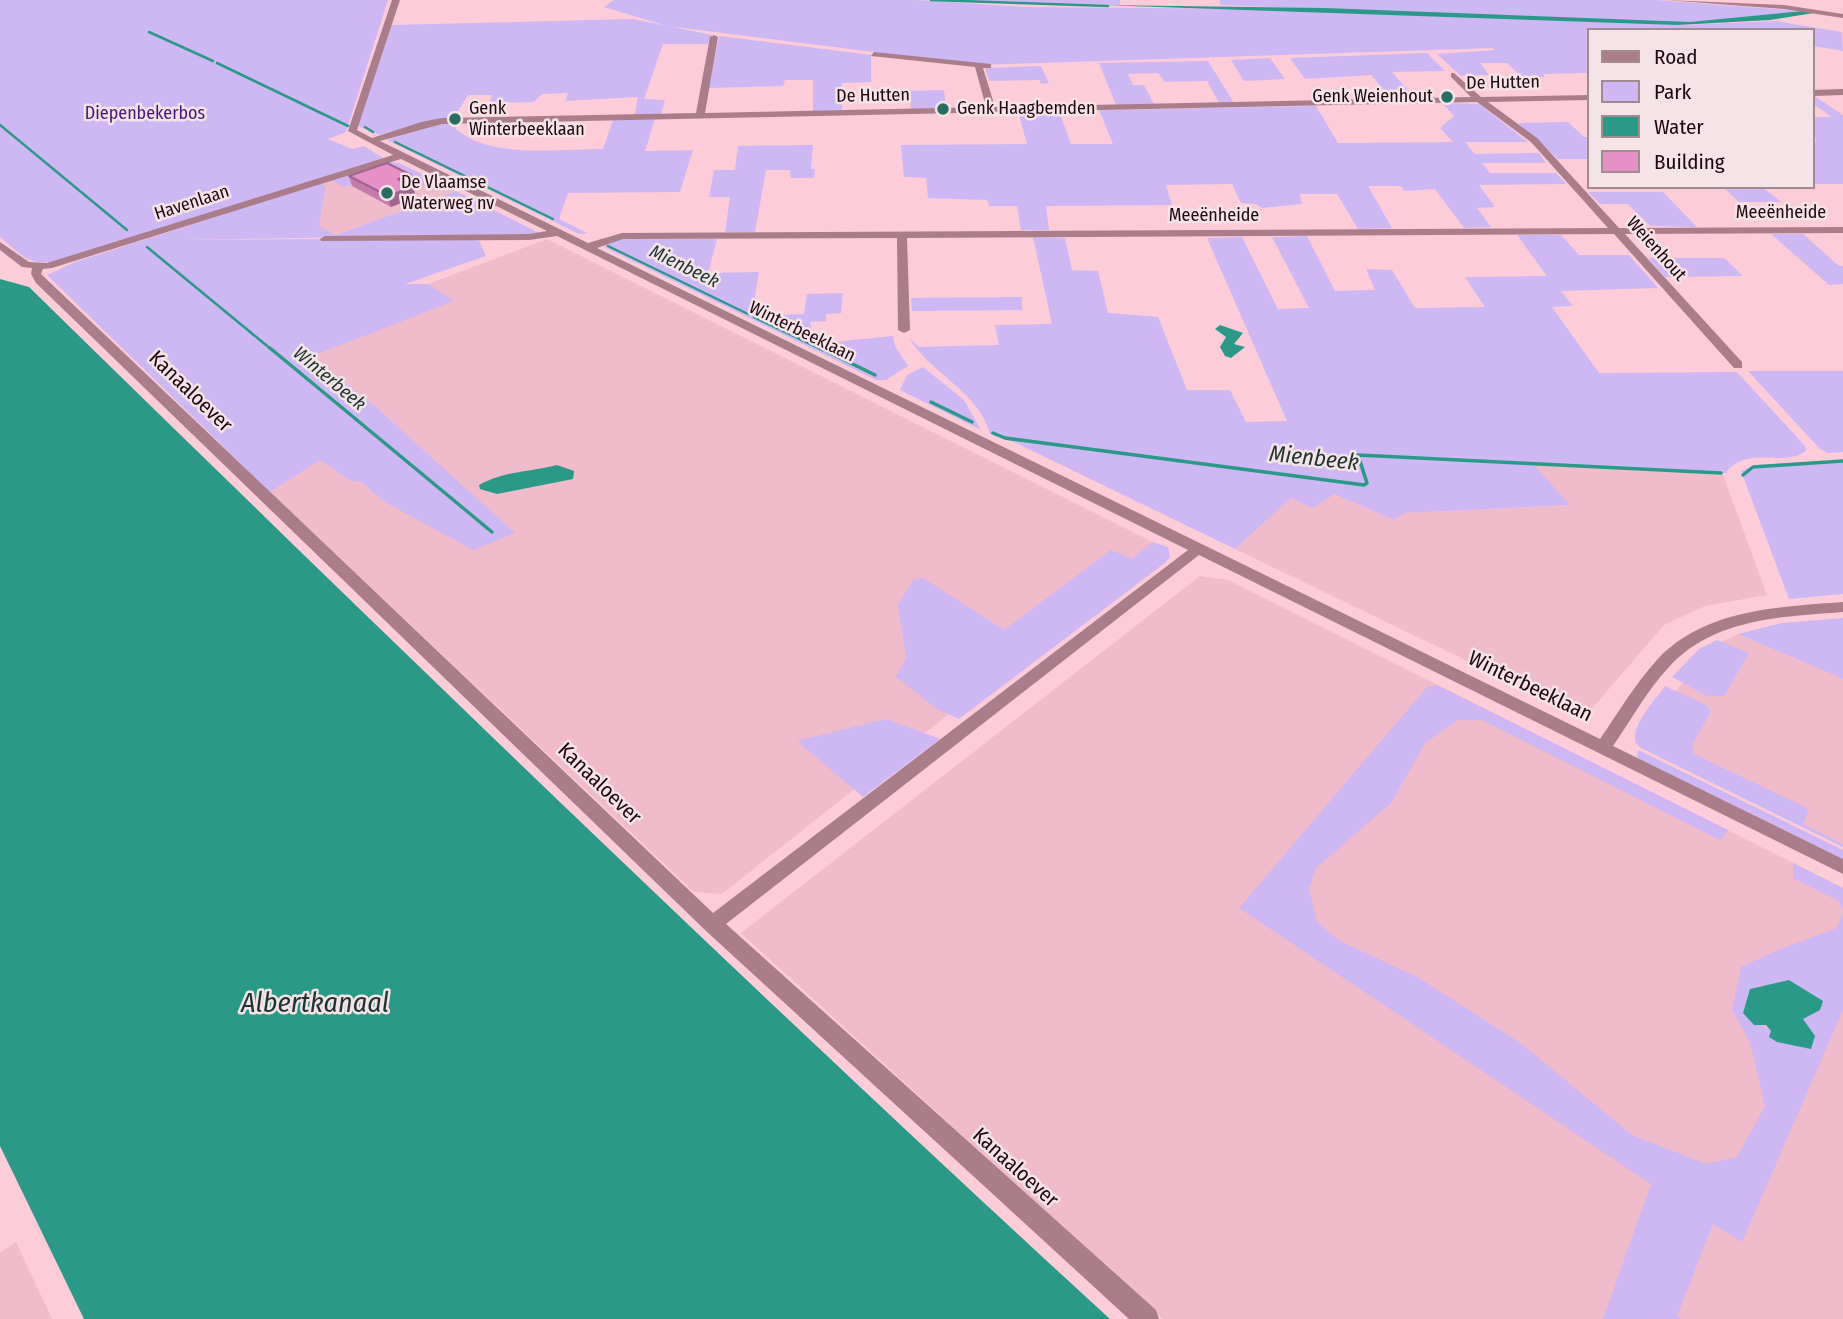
<!DOCTYPE html>
<html>
<head>
<meta charset="utf-8">
<style>
  body { margin:0 }
  #map { position:relative; width:1843px; height:1319px; overflow:hidden; background:#fdccd9; font-family:"Fira Sans Condensed",sans-serif }
  canvas { display:block }
  .legend { position:absolute; left:1587px; top:28px; width:228px; height:161px; box-sizing:border-box; background:#f4e3e7; border:2px solid #a08b91; margin:0; padding:9px 12px; list-style:none; font-size:21px; color:#210610 }
  .legend li { display:flex; align-items:center; gap:14px; height:35px }
  .legend b { width:35px; border:2px solid #a08b91 }
</style>
</head>
<body>
<div id="map">
<canvas width="1843" height="1319"></canvas>
<ul class="legend">
<li><b style="height:9px;background:#a97e8a"></b>Road</li>
<li><b style="height:19px;background:#cdb8f4"></b>Park</li>
<li><b style="height:19px;background:#2b9988"></b>Water</li>
<li><b style="height:19px;background:#e590c9"></b>Building</li>
</ul>
</div>
<script>
const ctx = document.querySelector('canvas').getContext('2d');
ctx.lineJoin = 'round';
function fillPath(path, color) {
  ctx.fillStyle = color;
  ctx.fill(path, 'evenodd');
}
function stroke(path, color, width, dash) {
  ctx.strokeStyle = color;
  ctx.lineWidth = width;
  ctx.lineCap = dash ? 'butt' : 'round';
  ctx.setLineDash(dash || []);
  ctx.stroke(path);
}
function label(font, color, halo, rows, align = 'center') {
  ctx.font = font + ' "Fira Sans Condensed",sans-serif';
  ctx.lineWidth = 5;
  ctx.setLineDash([]);
  ctx.textBaseline = 'middle';
  ctx.strokeStyle = halo;
  ctx.fillStyle = color;
  for (const [text, x, y, turn = 0] of rows) {
    ctx.save();
    ctx.translate(x, y);
    ctx.rotate((+turn || 0) * Math.PI / 180);
    ctx.textAlign = isNaN(turn) ? turn : align;
    if (halo) ctx.strokeText(text, 0, 0);
    ctx.fillText(text, 0, 0);
    ctx.restore();
  }
}
const built = new Path2D(`
  M399,163L456,191L336,235L319,226L326,187L321,183Z
  M547,239L1153,542L1151,554L722,894L694,892L270,492L320,460L351,481L361,482L383,501L514,533L377,408L312,355L453,301L428,284Z
  M1532,465L1723,475L1767,595L1705,606L1664,625L1590,711L1575,713L1235,549L1291,498L1334,494L1394,520L1405,513L1570,505Z
  M1200,576L1228,580L1843,888V1319H1163L741,933Z
  M1738,634L1843,679V844L1642,745L1656,713L1719,643Z
  M16,1242L52,1319H0V1253Z`);
const green = new Path2D(`
  M0,0H388L346,132L328,139L352,149L364,146L383,158L61,260C29,267 24,257 0,237Z
  M614,0H917L1024,7L1277,9L1684,25L1775,21L1842,32L1843,51L1813,46V30H1589V73L1543,74L1545,77L1523,78L1507,63H1480L1489,75L1461,76L1437,54L1495,50L1493,48L978,65L667,26L604,7Z
  M951,0H1120V5Z
  M1220,0H1656L1802,11L1717,22H1663L1220,5Z
  M633,19L712,35L708,44H663L644,99L665,100L661,114H635L638,97L565,101L568,93L542,94L534,102L489,103L492,95H468L454,118L426,121L380,135L357,126L392,25Z
  M719,36L871,55V82L842,83V110L813,111V80H785L783,86L709,88Z
  M1427,53L1445,71L1392,72L1415,98H1391L1371,75L1305,79L1290,58Z
  M1270,58L1285,79L1244,81L1231,60Z
  M1208,61L1234,103H1219L1207,81L1165,82L1158,73L1128,74L1133,85H1144L1154,104L1116,105L1099,63Z
  M1041,66L1049,83L1041,84L1040,80L989,81L985,68Z
  M944,90L946,108L911,109L909,91Z
  M1813,95L1843,115V184H1813V143L1816,142L1813,117H1832L1813,104Z
  M1442,103L1479,104L1528,142H1465L1475,154L1539,153L1546,163H1482L1490,173H1556L1566,184L1479,185L1495,207L1477,208L1491,227L1464,228L1435,189L1404,191L1401,186H1368L1392,228L1358,229L1337,194H1300L1302,204L1262,208L1256,204L1241,203L1232,184L1166,185L1172,205L1046,206L1049,230H1021L1017,206H989L987,200L928,198L926,178L904,177L901,145L1027,144L1018,111H1059L1071,144H1113L1099,110L1316,106L1338,143L1453,142L1440,128L1454,116Z
  M655,119L645,151L693,150L680,192L568,193L559,219L587,233L579,234L387,140L431,124L456,123V129C489,159 560,149 603,149L613,120Z
  M1568,122L1584,137H1589V159H1558L1518,123Z
  M813,145L811,169H815L814,178H791L790,170H766L755,232H725L730,197H709L714,170H735L738,146Z
  M387,162L399,163L446,186L436,190L390,172L344,187L331,180Z
  M321,183L326,187L319,226L336,235L456,191L541,234L177,240L478,238L486,256L405,284H428L454,301L312,356L377,408L515,533L473,550L383,501L361,482L351,481L320,460L270,492L47,275L75,262Z
  M1723,187H1762L1781,202H1739Z
  M1588,192H1663L1697,227L1650,226L1628,204H1600Z
  M1771,234H1803L1839,266H1843V284L1829,285Z
  M1517,235H1561L1579,255H1629L1658,288L1561,291L1573,306L1552,307L1599,373L1737,372L1805,446L1806,451C1782,468 1746,445 1726,473L1532,463L1570,505L1405,513L1394,520L1334,494L1313,508L1291,498L1235,549L1016,443L990,434C980,393 931,374 909,338L919,347L999,345L995,325L1052,324L1033,237L1065,238L1072,270L1098,271L1108,313L1158,317L1187,390H1230L1246,422L1287,421L1207,238L1242,237L1278,309L1309,308L1272,237L1307,236L1335,291L1375,290L1366,269L1392,270L1415,308L1485,307L1465,277L1547,276Z
  M616,239H717L708,273L759,272L752,314L756,316L804,314L807,294L843,293L841,313L826,314V321L810,322L814,344L893,336L895,346L908,366L886,380H876L604,247Z
  M1648,258H1724L1743,276L1665,277Z
  M1022,297V310L912,311L911,298Z
  M923,367L964,400L981,430L900,390L907,375Z
  M1748,371H1843V452L1828,453L1820,449Z
  M1843,460V594L1789,599L1741,471L1756,465Z
  M1153,542L1168,547L1170,557L1166,562L959,719L937,709L896,677L906,658L898,605L913,580L923,578L1004,630L1111,550L1132,559Z
  M1843,618V679L1738,634L1782,623Z
  M1717,640L1749,653L1724,696H1707L1672,677L1699,649Z
  M1437,685L1728,830L1720,840L1482,720H1458L1425,743L1391,803L1316,868L1309,889L1317,922L1338,940L1417,977L1519,1042L1632,1135L1706,1164L1737,1157L1765,1106L1750,1042L1732,1010L1741,967L1778,950L1837,928L1843,910L1838,901L1793,878V863L1843,888V1010L1742,1242L1713,1224L1677,1316L1681,1319H1603L1651,1184L1239,908L1427,687ZM1761,985L1820,1010L1771,1031L1743,1013L1751,989Z
  M1665,686L1706,705L1711,711L1692,746L1694,754L1809,809L1803,824L1843,844V847L1639,747C1624,731 1655,701 1665,686Z
  M886,719L940,739L863,797L797,741Z
  M1638,750L1843,850V859L1641,760L1637,757Z`);
const water = new Path2D(`
  M1101,5L1325,8L1690,22L1803,11L1814,13L1770,20L1677,25Z
  M0,279L29,287C385,635 743,982 1110,1319H84L0,1146Z
  M1220,325L1243,333L1234,344L1245,347L1231,358L1225,356L1220,347L1226,337L1215,329Z
  M557,465L574,471L573,479L497,494L480,489L479,485C504,471 530,472 557,465Z
  M1789,980L1823,1001L1820,1010L1803,1019L1815,1036L1811,1049L1777,1042L1769,1037L1771,1031L1766,1025H1754L1743,1013L1750,989Z`);
const streamFar1 = new Path2D(`
  M931,0L1108,6
  M149,32L213,61
  M217,63L348,126
  M0,125L127,230
  M365,127L373,132
  M395,142L553,219
  M608,246L748,314
  M147,247L272,350
  M754,317L823,350`);
const stream = new Path2D(`
  M270,348L492,532
  M820,348L875,375
  M931,402L972,422
  M993,433L1005,438L1364,485L1367,483L1358,455L1721,473
  M1743,475L1753,467L1843,461`);
const minor = new Path2D(`
  M392,0H400L357,130L372,138L421,122L442,118L696,113L710,37L714,35L718,37L705,113L986,107L975,67L871,56L874,52L991,64V68H983L995,107L1471,97L1451,77V73H1454L1481,97L1589,95V100L1488,102L1537,138L1619,228L1843,227V233L1625,234L1742,362V368H1734L1614,234L907,238L910,330L904,333L898,330L897,238L623,239L597,248L1600,739C1618,713 1635,684 1657,660C1704,609 1778,607 1843,602V612C1781,617 1714,618 1669,667C1647,690 1631,720 1613,746L1843,859V874L1199,555L726,924L1156,1310L1159,1319H1129L705,930L36,283L31,274L32,268L22,267L0,250V242L29,262L47,263L393,155L348,131ZM1477,102L1531,142L1608,228L622,233L588,243L380,141L442,124ZM401,159L547,231L529,234L325,236L320,239L321,241L529,240L557,236L1188,550L713,913L41,274L43,269L52,268Z
  M1665,0L1784,5L1843,14V18L1784,9Z
  M1843,89V95L1813,96V90Z`);
const wall = new Path2D(`
  M349,176L414,185L411,186L413,187L416,197L391,207L352,186Z`);
const shadedWall = new Path2D(`
  M411,175L414,185L401,189L398,179Z
  M413,187L416,197L391,207L388,196Z`);
const building = new Path2D(`
  M387,163L411,175L398,179L413,187L388,196L349,176Z`);
const markers = [
  [1447,97,7,"#276d61"],
  [943,109,7,"#276d61"],
  [455,119,7,"#276d61"],
  [387,193,7,"#276d61"]
];
const farStreetnames = [
  ["De Hutten",1503,83,-1],
  ["De Hutten",873,96,-1],
  ["Havenlaan",192,203,-18],
  ["Meeënheide",1781,213],
  ["Meeënheide",1214,216],
  ["Weienhout",1656,249,48],
  ["Winterbeeklaan",802,332,26]
];
const farPoinames = [
  ["Genk Weienhout",1433,97,"right"],
  ["Genk",469,109],
  ["Winterbeeklaan",469,130],
  ["Genk Haagbemden",957,109],
  ["De Vlaamse",401,183],
  ["Waterweg nv",401,204]
];
const farParknames = [
  ["Diepenbekerbos",145,114]
];
const farWaternames = [
  ["Mienbeek",684,267,26],
  ["Winterbeek",329,379,40]
];
const streetNames = [
  ["Kanaaloever",190,392,44],
  ["Winterbeeklaan",1530,687,26],
  ["Kanaaloever",599,784,44],
  ["Kanaaloever",1015,1168,42]
];
const waterNames = [
  ["Mienbeek",1314,459,6]
];
const nearWaternames = [
  ["Albertkanaal",315,1004]
];
fillPath(built, '#f0bbca');
fillPath(green, '#cdb8f4');
fillPath(water, '#2b9988');
stroke(streamFar1, '#2b9988', 2.5);
stroke(stream, '#2b9988', 3.5);
fillPath(minor, '#a97e8a');
fillPath(wall, '#c57cad');
fillPath(shadedWall, '#a0658d');
fillPath(building, '#e590c9');
stroke(building, '#a0658d', 2);
for (const [x, y, r, color] of markers) {
  const dot = new Path2D();
  dot.arc(x, y, r, 0, 2 * Math.PI);
  ctx.fillStyle = color;
  ctx.fill(dot);
  stroke(dot, '#f4e3e7', 2.5);
}
label('18px', '#210610', '#f4e3e7', farStreetnames);
label('18px', '#210610', '#f4e3e7', farPoinames, 'left');
label('18px', '#47177a', '#f4e3e7', farParknames);
label('italic 19px', '#1d3430', '#f4e3e7', farWaternames);
label('21px', '#210610', '#f4e3e7', streetNames);
label('italic 23px', '#1d3430', '#f4e3e7', waterNames);
label('italic 28px', '#1d3430', '#f4e3e7', nearWaternames);
</script>
</body>
</html>
